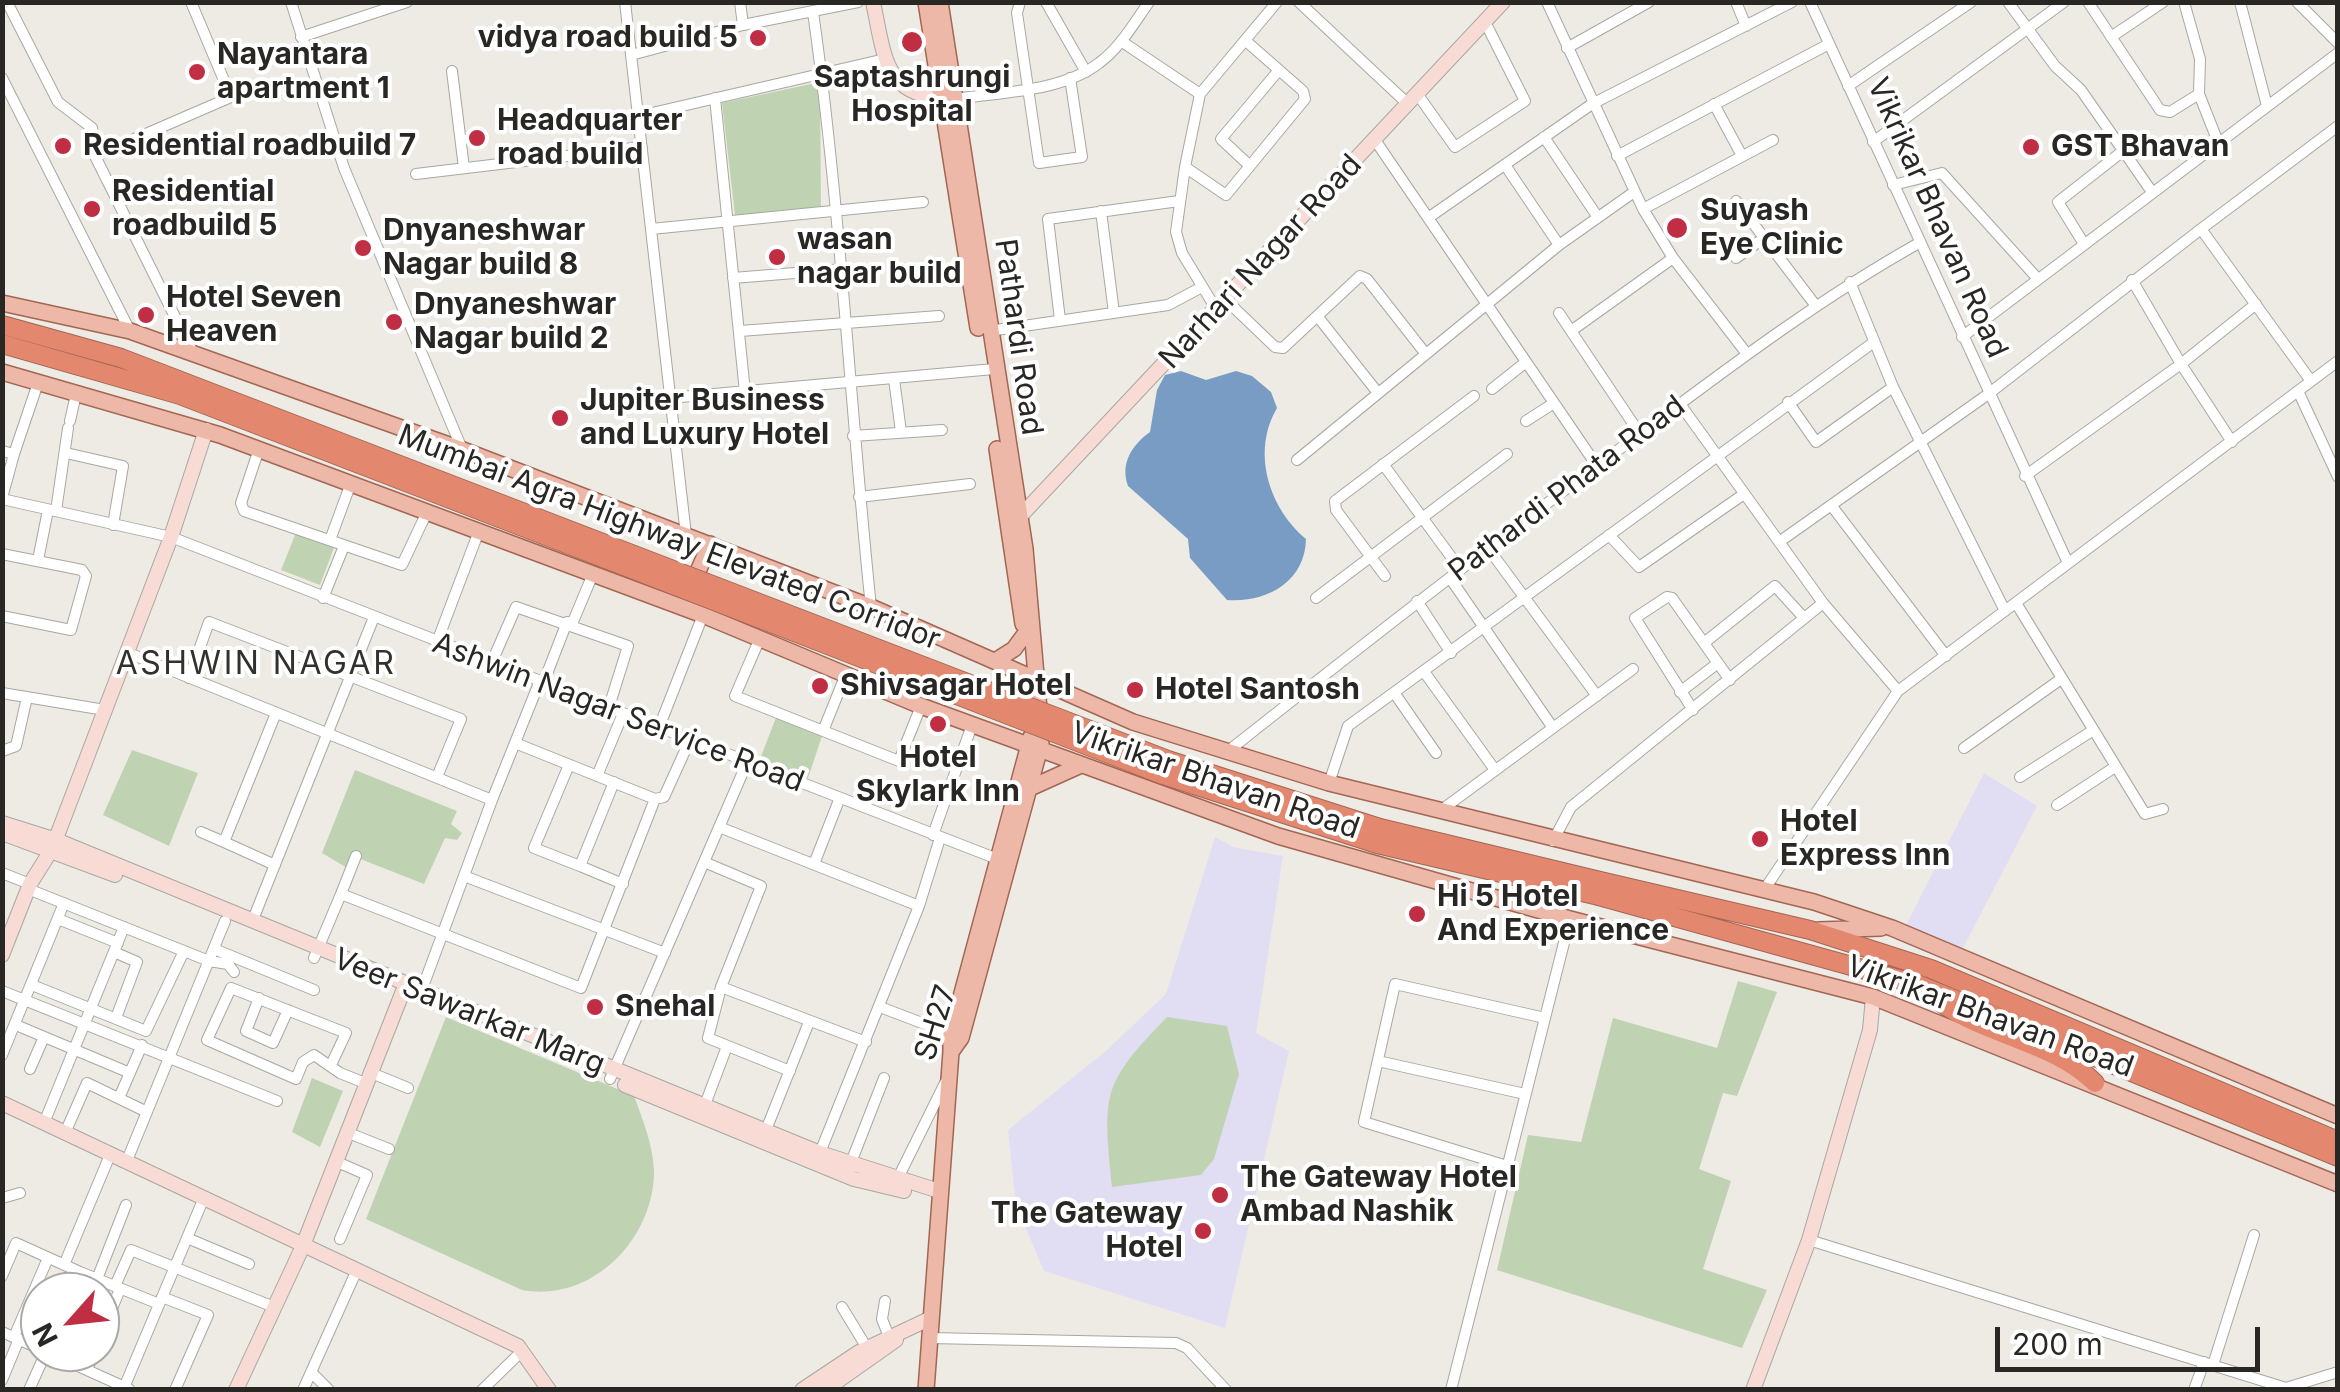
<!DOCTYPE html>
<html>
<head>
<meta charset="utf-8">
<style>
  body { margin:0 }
  #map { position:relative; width:2340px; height:1392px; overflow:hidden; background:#eeebe5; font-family:Inter,sans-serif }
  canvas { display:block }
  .frame { position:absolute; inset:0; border:5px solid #282724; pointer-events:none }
  .north { position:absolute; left:20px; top:1272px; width:100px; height:100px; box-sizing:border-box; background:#fff; border:2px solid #a9a9a7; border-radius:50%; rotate:243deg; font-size:28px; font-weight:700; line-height:40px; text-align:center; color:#282724 }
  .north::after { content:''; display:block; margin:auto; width:35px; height:45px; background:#bf2e42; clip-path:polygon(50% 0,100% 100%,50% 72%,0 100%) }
  .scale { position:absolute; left:1995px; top:1327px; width:265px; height:45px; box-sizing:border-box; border:5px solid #282724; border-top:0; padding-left:12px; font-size:30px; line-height:35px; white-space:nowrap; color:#282724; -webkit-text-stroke:8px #fff; paint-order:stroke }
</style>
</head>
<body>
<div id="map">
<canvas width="2340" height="1392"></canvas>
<div class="frame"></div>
<div class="north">N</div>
<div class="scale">200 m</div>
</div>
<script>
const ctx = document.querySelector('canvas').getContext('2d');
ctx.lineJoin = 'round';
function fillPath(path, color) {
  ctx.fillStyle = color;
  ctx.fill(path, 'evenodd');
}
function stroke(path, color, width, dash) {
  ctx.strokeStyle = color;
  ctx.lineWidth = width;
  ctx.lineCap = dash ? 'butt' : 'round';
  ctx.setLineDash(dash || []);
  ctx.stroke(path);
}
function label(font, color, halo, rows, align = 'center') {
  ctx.font = font + ' Inter,sans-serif';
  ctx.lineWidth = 8;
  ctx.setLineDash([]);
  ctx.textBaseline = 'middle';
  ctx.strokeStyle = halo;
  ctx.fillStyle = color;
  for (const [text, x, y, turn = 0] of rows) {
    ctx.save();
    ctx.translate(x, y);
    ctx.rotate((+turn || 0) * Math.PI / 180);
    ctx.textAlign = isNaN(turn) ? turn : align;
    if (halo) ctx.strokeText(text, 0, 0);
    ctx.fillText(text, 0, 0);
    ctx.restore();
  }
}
const commercial = new Path2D(`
  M1984,773L2037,806L1962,950L1905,927Z
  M1215,837L1233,847L1283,856L1256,1033L1289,1051L1225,1328L1044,1271L1016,1206L1008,1130L1107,1050L1166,994Z`);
const green = new Path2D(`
  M820,82L821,209L735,215L722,103Z
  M297,530L335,545L320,585L281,570Z
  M777,715L823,733L808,778L760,759Z
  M132,750L198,773L169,846L103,815Z
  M355,770L457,811L451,824L462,833L457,840L445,838L424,884L358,858L349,869L322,853Z
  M1738,981L1777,992L1737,1096L1723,1093L1699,1169L1731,1181L1703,1269L1767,1290L1742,1348L1497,1270L1528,1135L1581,1142L1613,1018L1717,1048Z
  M446,1017L634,1096C643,1120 653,1145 654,1171C654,1240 591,1303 522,1290L366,1219Z
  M1167,1017L1227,1026L1239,1074L1214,1159L1201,1175L1112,1187C1103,1093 1101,1085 1167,1017Z
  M312,1078L343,1091L320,1147L292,1132Z`);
const water = new Path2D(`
  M1181,371L1206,380L1236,371L1252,376L1271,392L1277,408C1251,452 1269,508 1306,539C1305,583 1265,603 1227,600L1190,558L1188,539L1128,486C1120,463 1132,445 1150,432L1157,390L1165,375Z`);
const street = new Path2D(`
  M7,2L58,102L92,128L95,156L192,351
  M291,2L344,168L462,449
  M625,2L686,535
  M740,2L743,25
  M1020,2L1017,13L1039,163L1082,157L1070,78
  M1046,2L1086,72
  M1299,2L1409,105
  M1547,2L1643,209L1673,258L1747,354
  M1736,2L1746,26
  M1810,2L2068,563
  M2008,2L2055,66L2081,90L2152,192
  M2088,2L2160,110L2170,112L2199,94
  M2184,2L2200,59L2199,94L2218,142
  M2240,2L2267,106
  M2297,2L2338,43
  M813,12C841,209 850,408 871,607
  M301,37L407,2
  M2111,37L2163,2
  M1121,41L1200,94
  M1567,48L1649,2
  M631,55L743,25L858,2
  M452,71L464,168
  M2,78L130,331
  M1848,86L1971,2
  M1418,95L1455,147L1525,101L1485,22
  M715,98L745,392
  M955,99C1000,92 1062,92 1099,63C1120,48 1134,23 1149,2
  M1714,104L1742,156
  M639,116L885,59
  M1544,137L1597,216
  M1375,140L1597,466
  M1873,142L2064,2
  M95,156L231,97L191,2
  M1617,156L1829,44
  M1505,165L1559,245
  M1250,166L1221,139L1279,70
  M1185,167L1226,195L1305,99L1303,91L1247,42
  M416,174L642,147
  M1893,185L1942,173L2038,279
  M1736,201L1816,306
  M1643,209L1773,140
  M1101,211L1114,313
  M1428,218L1592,104L1792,2
  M651,229L923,202
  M2201,229L2338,126
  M2084,244L2058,202L2123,151
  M1736,258L1764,238
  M733,278L844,269
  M2132,280L2181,364L2256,304
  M1850,282L1893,387L2005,611
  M1226,300L1275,347L1283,348L1360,276L1367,279L1425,353
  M1216,309L1182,253L1176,232L1185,167L1200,94L1277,2
  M1559,313L1571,331
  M1318,317L1378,393
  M1060,320L1048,219L1179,201
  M740,331L939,316
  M989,331L1168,305L1202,287
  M1962,337L2338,53
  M894,379L901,432
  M1492,389L1526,362
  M2298,391L2338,477
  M669,398L994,369
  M1788,402L1816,442L1893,387
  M1680,404L1823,603L1898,691
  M70,421L76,394
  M1526,421L1554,403
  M1640,434L1571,331L1673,258
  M853,436L942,430
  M259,449L241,503L244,511L402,565L427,512
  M2,451L14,454L2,498
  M66,453L123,466L113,525
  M14,454L38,383
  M1297,460L1559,245L1634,192
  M1383,464L1460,569
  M2025,476L2181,364L2232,442
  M859,497L970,484
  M2,499L171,537L1000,860
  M1831,505L1946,656
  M56,511L68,428
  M1609,535L1639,567L1744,494
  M330,540L351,483
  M1779,542L1987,395L2201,229L2311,381
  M1488,548L1597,696
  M2,554L82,570L86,576L71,630L2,616
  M38,560L48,510
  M1385,576L1336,510L1335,501L1474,396
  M1450,578L1553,728
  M323,598L344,546
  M1316,598L1507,454
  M1417,601L1451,653
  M2016,603L2145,814L2163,809
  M572,624L593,574
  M760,638L735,696L899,761L921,706
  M437,642L479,531
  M1704,643L1775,586L1804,618
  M126,652L492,800L421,992
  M491,664L516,607L628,646L608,710
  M1425,673L1495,770
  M189,678L209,622L461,719L437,777
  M543,684L567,622
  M1680,692L1718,663
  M2,693L105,710
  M1395,694L1436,753
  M1693,710L1635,618L1667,597L1672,598L1730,680
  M658,730L703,615
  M823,731L846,674
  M1964,748L2061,679
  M2,751L16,746L27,697
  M1227,752C1362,645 1498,539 1637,436C1728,368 1819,299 1919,243
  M569,765L534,848L580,866L614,782
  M597,776L622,716
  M2020,777L2092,731
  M1329,783L1348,726L1874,342
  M655,799L664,797L689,742
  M492,800L539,683
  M2057,805L2115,767
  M1440,811L1633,669
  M719,827L919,906L819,1155
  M201,832L224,842
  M933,835L972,725
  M1553,841L1571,807L1823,603
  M704,862L761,886L721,987L708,1038L790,1071
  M814,864L839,800
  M275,865L224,842L276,713
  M580,866L623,884
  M2,873L30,884
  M464,876L665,953
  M28,889L209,961L228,964L234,972
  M1764,890L1898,691L2338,361
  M341,894L356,856
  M919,906L940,838
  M58,919L118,943
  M252,922L374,617
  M214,949L314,990
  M114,952L137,962L116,1018
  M314,958L341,894L581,988L655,799L515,743
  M32,985L146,1031L184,951
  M721,987L866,1042
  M2,991L277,1101
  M259,998L246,1031L273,1043L288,1010
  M880,1007L951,1034
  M16,1025L130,1073
  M2,1055L64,903
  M1378,1061L1525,1094
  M331,1065L346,1033L231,988L207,1040L296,1079L303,1062L314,1055L340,1073L365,1083
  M30,1069L44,1037
  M369,1072L408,1088
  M610,1079L746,765
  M119,1098L142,1045
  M703,1110L726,1049
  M44,1123L124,927
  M346,1132L389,1149
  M65,1133L87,1083L147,1112
  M764,1135L809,1022
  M335,1161L367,1175L340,1239
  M126,1163L225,921
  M850,1165L884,1078
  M1507,1166L1364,1122L1395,984L1545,1018
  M897,1180L945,1083
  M2,1198L20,1193
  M187,1238L249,1264
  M1809,1240L2286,1388L2338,1372
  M64,1265L110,1155
  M2,1276L16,1243L80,1272
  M97,1279L126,1205
  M115,1286L131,1250L274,1307
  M72,1292L80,1272L159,1304
  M162,1297L208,1315L175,1390
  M885,1301L882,1319L889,1337
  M842,1307L867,1348
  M2,1332L40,1349
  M14,1337L48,1258
  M100,1338L120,1289
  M929,1338L1176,1343L1187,1348L1226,1390
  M47,1352L129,1389
  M2213,1365L2254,1235
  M87,1370L94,1352
  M311,1372L329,1390
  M2,1380L19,1339
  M29,1390L46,1352
  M123,1390L203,1200
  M303,1390L356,1272
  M482,1390L522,1351
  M1451,1390L1570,919
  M2194,1390L2204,1362`);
const secondary = new Path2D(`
  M873,2C885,59 884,98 953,99
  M1014,523L1503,2
  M2,823L56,840L820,1153L939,1191
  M2,833L115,875
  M2,955L30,884L52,849L171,537L206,430
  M625,1085L854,1179L904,1191
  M2,1103L518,1346L549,1390
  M236,1390L302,1248L405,986
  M802,1390L859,1352L929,1319
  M825,1390L896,1340
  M1753,1390L1809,1240L1870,1030L1873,997`);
const primary = new Path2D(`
  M926,2L978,328
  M940,2L1025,549L1040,721
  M2,303L130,331L463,450L871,607L1133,722L1329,783L1814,902L1892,928L2338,1116
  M2,372L220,435L703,615L921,706L1278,836L1570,919L1873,997L2338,1184
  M997,449L1023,624
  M692,585L710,544
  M995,661L1014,649L1025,634
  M1030,788L1081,765
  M1819,930L1881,928
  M951,1052V1034L1031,737
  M926,1390L951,1052L961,1038L1041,744`);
const highway = new Path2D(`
  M2,325L121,358L629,553
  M2,344L180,395L624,566
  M1596,880L1810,930L1931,969L2338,1141
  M1599,896L1920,985L2338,1157
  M1930,994C1978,1036 2051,1039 2095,1083`);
const highwayBridge = new Path2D(`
  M629,553L1168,760L1380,828L1596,880
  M624,566L1163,775L1377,844L1599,896`);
const markers = [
  [758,38,10,"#bf2e42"],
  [912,42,12,"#bf2e42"],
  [197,72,10,"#bf2e42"],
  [477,138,10,"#bf2e42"],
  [63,146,10,"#bf2e42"],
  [2031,147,10,"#bf2e42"],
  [92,209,10,"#bf2e42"],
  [1677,228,12,"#bf2e42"],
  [363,248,10,"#bf2e42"],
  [777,257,10,"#bf2e42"],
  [146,315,10,"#bf2e42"],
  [394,322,10,"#bf2e42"],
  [560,418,10,"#bf2e42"],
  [820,686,10,"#bf2e42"],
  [1135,690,10,"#bf2e42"],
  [938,724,10,"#bf2e42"],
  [1760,839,10,"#bf2e42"],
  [1417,914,10,"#bf2e42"],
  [595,1007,10,"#bf2e42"],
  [1220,1195,10,"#bf2e42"],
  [1203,1231,10,"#bf2e42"]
];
const poiNames = [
  ["vidya road build 5",738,38,"right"],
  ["Nayantara",217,55],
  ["apartment 1",217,89],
  ["Saptashrungi",912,78,"center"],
  ["Hospital",912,112,"center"],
  ["Headquarter",497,121],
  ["road build",497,155],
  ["Residential roadbuild 7",83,146],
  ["GST Bhavan",2051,147],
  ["Residential",112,192],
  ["roadbuild 5",112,226],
  ["Suyash",1700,211],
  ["Eye Clinic",1700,245],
  ["Dnyaneshwar",383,231],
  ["Nagar build 8",383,265],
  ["wasan",797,240],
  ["nagar build",797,274],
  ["Hotel Seven",166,298],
  ["Heaven",166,332],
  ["Dnyaneshwar",414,305],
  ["Nagar build 2",414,339],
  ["Jupiter Business",580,401],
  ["and Luxury Hotel",580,435],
  ["Shivsagar Hotel",840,686],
  ["Hotel Santosh",1155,690],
  ["Hotel",938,758,"center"],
  ["Skylark Inn",938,792,"center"],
  ["Hotel",1780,822],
  ["Express Inn",1780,856],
  ["Hi 5 Hotel",1437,897],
  ["And Experience",1437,931],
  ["Snehal",615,1007],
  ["The Gateway Hotel",1240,1178],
  ["Ambad Nashik",1240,1212],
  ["The Gateway",1183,1214,"right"],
  ["Hotel",1183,1248,"right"]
];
const streetNames = [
  ["Vikrikar Bhavan Road",1937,218,66],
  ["Narhari Nagar Road",1261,262,-47],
  ["Pathardi Road",1018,337,82],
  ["Pathardi Phata Road",1567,489,-37],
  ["Mumbai Agra Highway Elevated Corridor",669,538,21],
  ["Ashwin Nagar Service Road",618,713,21],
  ["Vikrikar Bhavan Road",1215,781,19],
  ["Veer Sawarkar Marg",469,1012,22],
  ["Vikrikar Bhavan Road",1990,1017,20],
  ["SH27",936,1023,-73]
];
const neighbourhoodNames = [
  ["ASHWIN NAGAR",256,664]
];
fillPath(commercial, '#e1def4');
fillPath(green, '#bfd3b2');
fillPath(water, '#799cc4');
stroke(street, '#a9a7a1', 12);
stroke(secondary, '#a9a7a1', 16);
stroke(primary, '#a26654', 18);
stroke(highway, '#a26654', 20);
stroke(street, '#fff', 10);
stroke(secondary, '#f7dbd4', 14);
stroke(primary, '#eeb8a8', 15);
stroke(highway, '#e3886e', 18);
stroke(highwayBridge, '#a26654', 20, []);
stroke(highwayBridge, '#e3886e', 18);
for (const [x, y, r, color] of markers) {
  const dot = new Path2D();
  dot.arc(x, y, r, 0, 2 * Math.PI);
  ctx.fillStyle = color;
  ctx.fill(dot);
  stroke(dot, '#fff', 4);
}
label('bold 30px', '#282724', '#fff', poiNames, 'left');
label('30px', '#282724', '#fff', streetNames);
ctx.letterSpacing = '2.5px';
label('32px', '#33312d', '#fff', neighbourhoodNames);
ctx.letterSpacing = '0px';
</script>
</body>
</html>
